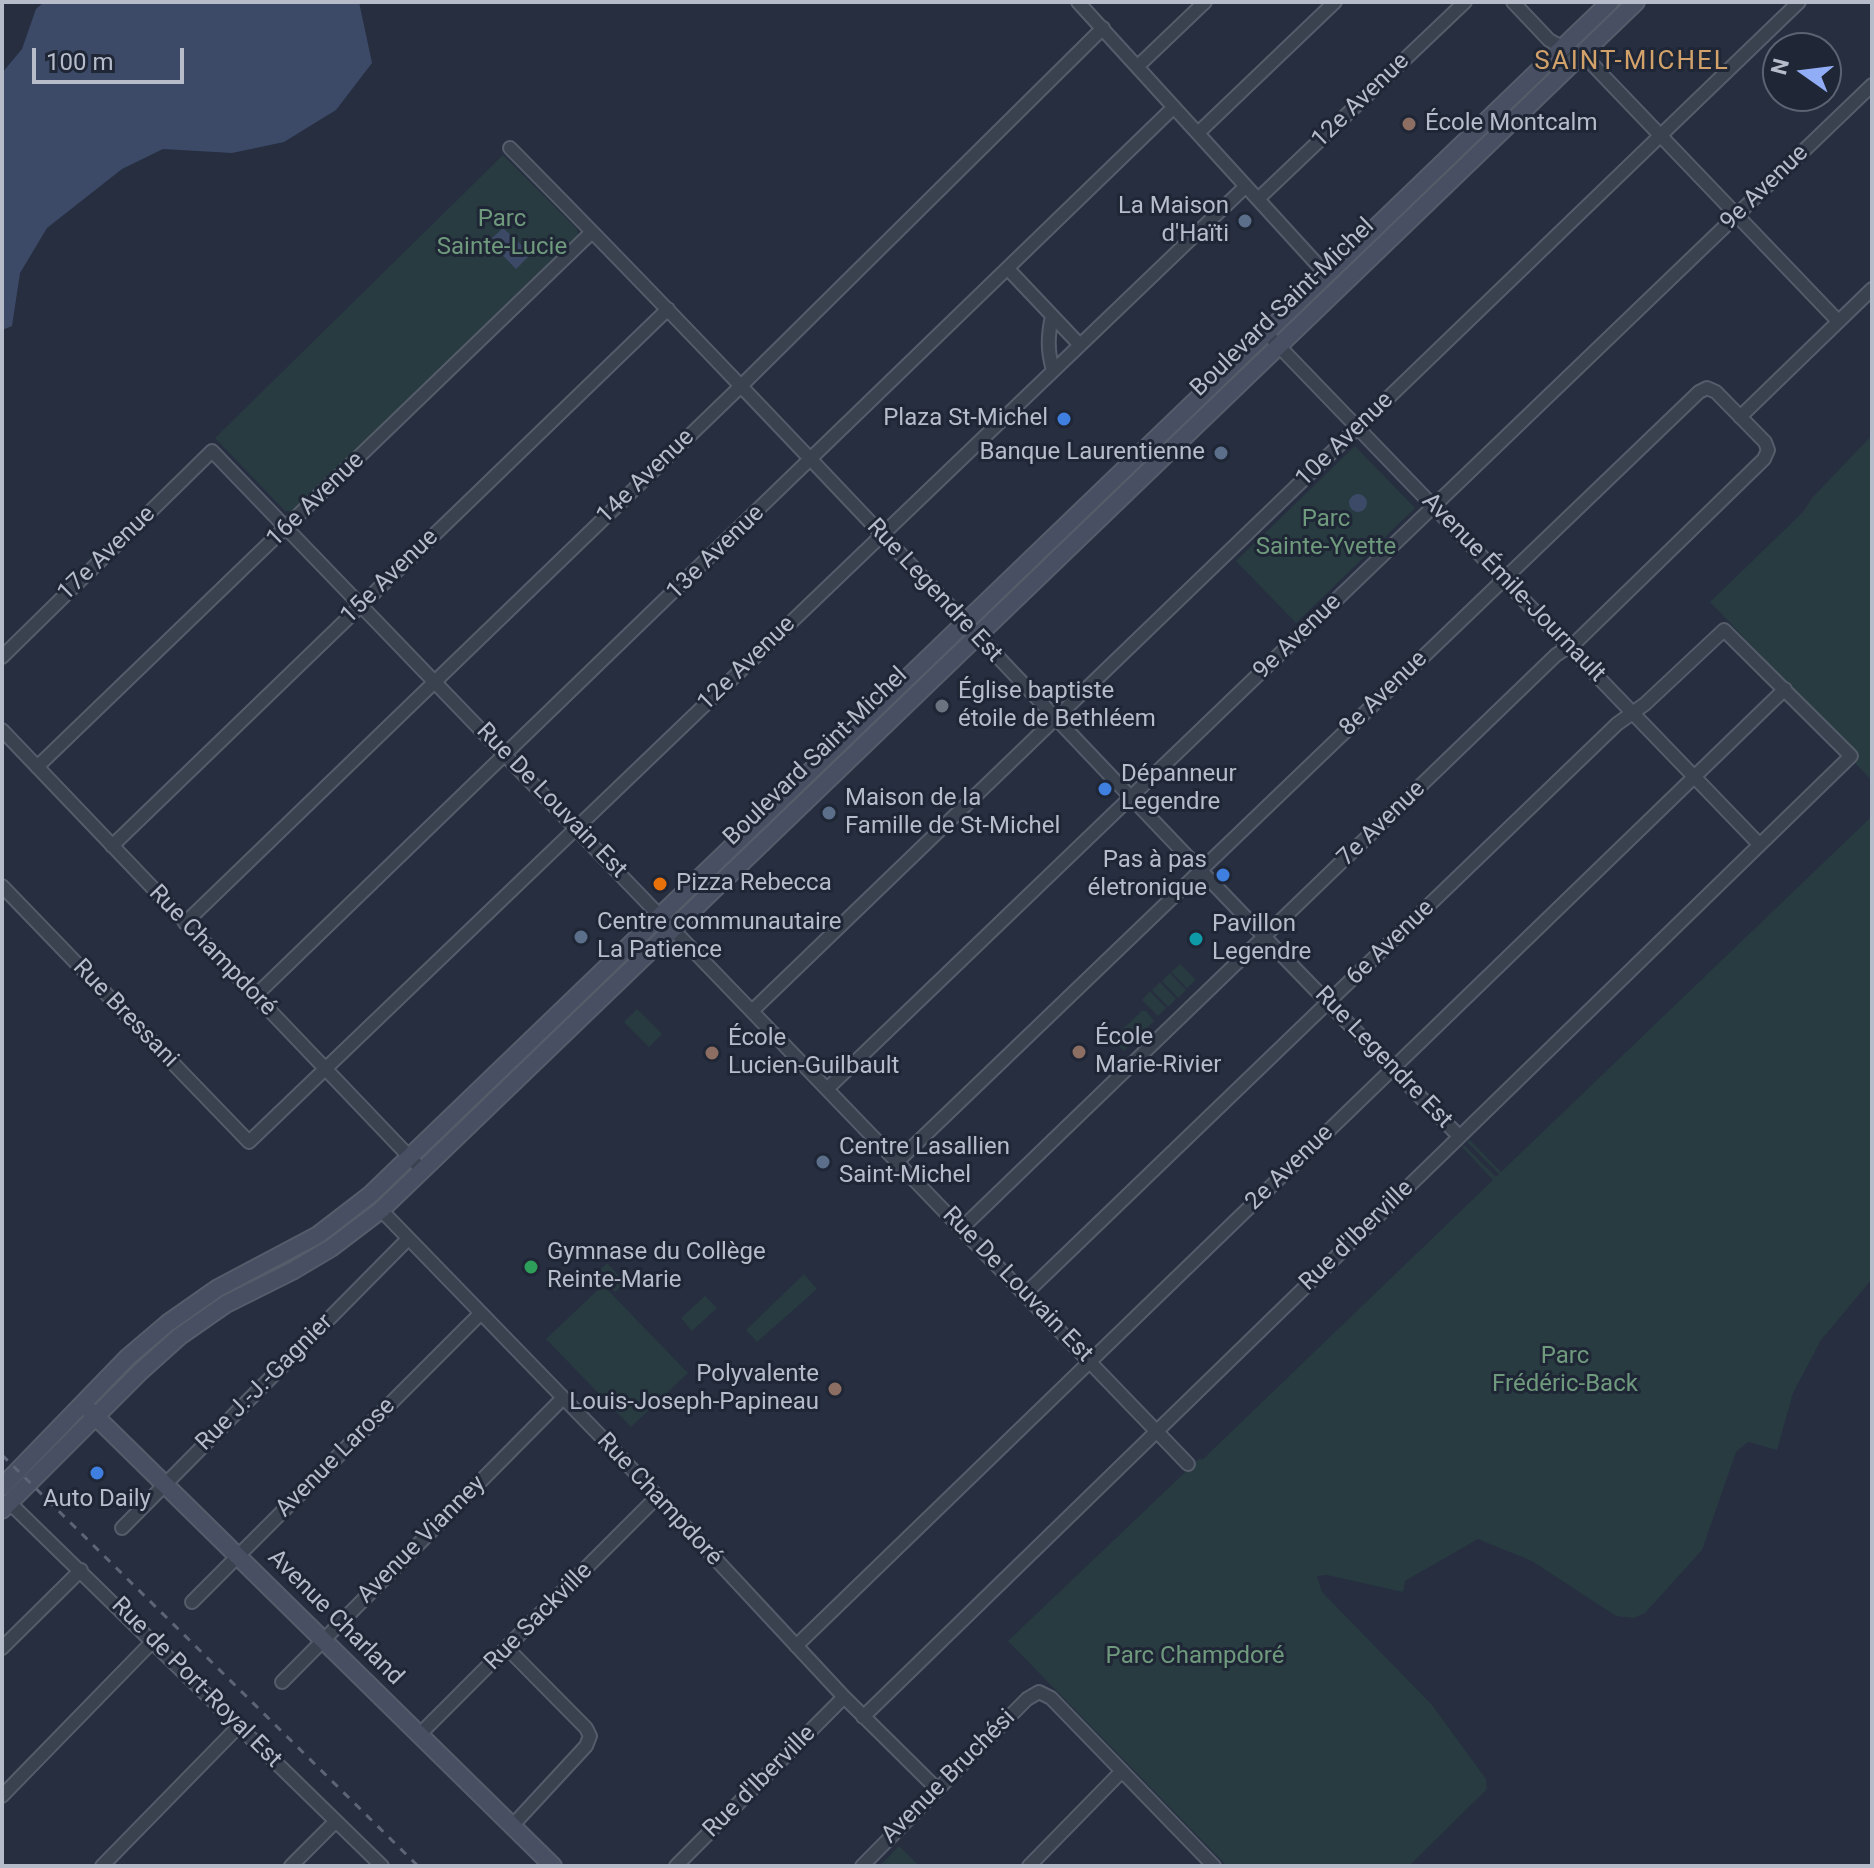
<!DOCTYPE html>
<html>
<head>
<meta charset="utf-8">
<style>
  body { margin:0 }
  #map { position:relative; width:1874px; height:1868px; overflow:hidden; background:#262e40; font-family:Roboto,sans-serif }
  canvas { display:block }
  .frame { position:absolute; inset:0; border:4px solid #b7bcca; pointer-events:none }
  .north { position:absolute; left:1762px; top:32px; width:80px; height:80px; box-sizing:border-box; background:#1f2635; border:2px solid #5c6271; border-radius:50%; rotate:284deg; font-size:22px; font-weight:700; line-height:32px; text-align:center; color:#b7bcca }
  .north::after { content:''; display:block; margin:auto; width:28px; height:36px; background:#91adf5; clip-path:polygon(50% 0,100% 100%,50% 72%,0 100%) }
  .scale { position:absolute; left:32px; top:48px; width:152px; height:36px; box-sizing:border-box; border:4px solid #b7bcca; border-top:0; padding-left:10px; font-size:24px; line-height:28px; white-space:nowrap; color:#b7bcca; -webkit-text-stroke:6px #1f2635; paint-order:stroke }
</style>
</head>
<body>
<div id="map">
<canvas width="1874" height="1868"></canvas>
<div class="frame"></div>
<div class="north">N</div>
<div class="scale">100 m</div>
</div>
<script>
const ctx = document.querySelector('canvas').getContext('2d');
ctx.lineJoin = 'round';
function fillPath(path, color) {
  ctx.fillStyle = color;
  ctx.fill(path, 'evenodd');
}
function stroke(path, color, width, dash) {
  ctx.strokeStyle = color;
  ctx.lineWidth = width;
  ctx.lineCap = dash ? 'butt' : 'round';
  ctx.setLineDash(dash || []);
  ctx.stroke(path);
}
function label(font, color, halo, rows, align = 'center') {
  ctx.font = font + ' Roboto,sans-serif';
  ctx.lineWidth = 6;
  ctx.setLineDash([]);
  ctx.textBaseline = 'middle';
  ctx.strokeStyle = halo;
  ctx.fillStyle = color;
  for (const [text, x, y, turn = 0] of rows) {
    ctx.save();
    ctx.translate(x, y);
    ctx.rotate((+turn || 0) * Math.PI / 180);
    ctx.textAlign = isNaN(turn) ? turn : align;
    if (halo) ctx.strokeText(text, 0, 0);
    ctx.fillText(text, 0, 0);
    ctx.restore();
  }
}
const green = new Path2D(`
  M503,155L577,229L579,238L292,511H285L215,438Z
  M1872,435V781L1776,680L1767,662L1710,602L1803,512L1812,498Z
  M1355,446L1415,508L1296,623L1236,561Z
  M1872,811V1279L1821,1340L1793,1393L1777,1450L1748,1442L1736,1452L1702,1550L1645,1613L1634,1618L1616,1616L1532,1561L1478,1539L1405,1581L1403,1592L1327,1575L1317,1576L1322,1592L1432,1705L1486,1779L1487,1789L1409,1866H1227L1008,1641L1200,1458L1202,1460L1493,1180L1462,1147L1464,1145L1496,1177L1499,1174L1467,1142L1470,1140L1501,1172L1869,819Z
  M1180,964L1196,980L1187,988L1171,972Z
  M1170,973L1186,990L1178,998L1162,981Z
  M1160,982L1176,999L1168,1007L1152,990Z
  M1150,991L1166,1008L1158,1016L1142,1000Z
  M637,1009L662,1034L649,1047L624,1022Z
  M1142,1011H1146L1154,1021L1124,1051L1112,1039Z
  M607,1263L625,1282L615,1292L596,1273Z
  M804,1274L817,1289L757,1342L746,1330Z
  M603,1285L688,1373L631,1427L546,1339Z
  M705,1296L717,1308L692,1331L681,1318Z
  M899,1846L919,1866H880Z`);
const water = new Path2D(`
  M44,2H359L372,63L336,110L284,142L232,153L163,149L122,169L47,228L20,273L12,326L2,330V73L22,49L36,9Z
  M503,228L531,254L516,269L489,241Z
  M1349 503a9 9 0 1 1 18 0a9 9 0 1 1-18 0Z`);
const street = new Path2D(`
  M1078,2L1326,274
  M1513,2L1549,40L1592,64L1838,321
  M1138,66L1205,2
  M1198,133L1335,2
  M510,148C831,473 1137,812 1459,1136
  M1258,199L1465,2
  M1008,269L1079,344
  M1052,316C1048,335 1047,350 1053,370
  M1273,340L1759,844
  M1740,417L1872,289
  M2,657L212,451L1188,1464
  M2,730L422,1170
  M37,767L592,232
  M112,846L668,309
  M2,886L249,1142L1246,186
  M185,923L741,386L1103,28
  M255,996L1174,107
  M752,1011L1799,2
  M827,1089L1872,85
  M898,1161L1699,392L1707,388L1716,392L1765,442L1768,450L1764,459L1576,642L1556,655L962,1228
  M381,1210L616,1452L844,1697L938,1790
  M7,1504L16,1509L382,1866
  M122,1528L408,1239
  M192,1602L481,1313
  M796,1646L1785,689
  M2,1648L81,1570
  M508,1649L586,1728L590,1736L586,1746L512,1826
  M282,1682L563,1398
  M863,1717L1851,756L1724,630L1645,704L1617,724L1026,1293
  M419,1735L657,1497
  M2,1796L153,1641
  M102,1866L239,1726
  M291,1866L336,1821
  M676,1866L844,1697
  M862,1866L1027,1699L1039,1692L1051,1698L1214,1866
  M1029,1866L1122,1771`);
const secondary = new Path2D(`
  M90,1411L553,1866
  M2,1487L128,1357L168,1323L218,1288L318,1235L370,1195L1610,2
  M2,1510L141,1371L180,1336L226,1304L294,1270L331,1248L381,1210L1636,2`);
const rail = new Path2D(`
  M2,1455L418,1866`);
const markers = [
  [1409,124,8,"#8d6e63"],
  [1245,221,8,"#5c6f8a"],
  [1064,419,8,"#3f7fe0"],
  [1221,453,8,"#5c6f8a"],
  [942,706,8,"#6b7280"],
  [1105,789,8,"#3f7fe0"],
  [829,813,8,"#5c6f8a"],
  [1223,875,8,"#3f7fe0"],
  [660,884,8,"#e8710a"],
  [581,937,8,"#5c6f8a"],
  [1196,939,8,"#0f9aa8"],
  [1079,1052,8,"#8d6e63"],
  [712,1053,8,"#8d6e63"],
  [823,1162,8,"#5c6f8a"],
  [531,1267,8,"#2e9e5b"],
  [835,1389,8,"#8d6e63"],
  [97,1473,8,"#3f7fe0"]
];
const streetNames = [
  ["12e Avenue",1361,101,-44],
  ["9e Avenue",1765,188,-44],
  ["Boulevard Saint-Michel",1283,308,-44],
  ["10e Avenue",1345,440,-44],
  ["14e Avenue",646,477,-44],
  ["16e Avenue",316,500,-44],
  ["13e Avenue",716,553,-44],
  ["17e Avenue",107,554,-44],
  ["15e Avenue",390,577,-44],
  ["Avenue Émile-Journault",1513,588,46],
  ["Rue Legendre Est",934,591,47],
  ["9e Avenue",1298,637,-44],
  ["12e Avenue",747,664,-44],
  ["8e Avenue",1384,694,-44],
  ["Boulevard Saint-Michel",816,757,-44],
  ["Rue De Louvain Est",551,801,46],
  ["7e Avenue",1382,824,-44],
  ["6e Avenue",1391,943,-44],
  ["Rue Champdoré",212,951,46],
  ["Rue Bressani",125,1014,46],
  ["Rue Legendre Est",1383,1058,46],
  ["2e Avenue",1290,1168,-44],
  ["Rue d'Iberville",1357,1236,-44],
  ["Rue De Louvain Est",1017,1285,46],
  ["Rue J.-J.-Gagnier",265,1383,-45],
  ["Avenue Larose",336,1458,-45],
  ["Rue Champdoré",659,1500,47],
  ["Avenue Vianney",422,1540,-45],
  ["Rue Sackville",539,1617,-45],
  ["Avenue Charland",335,1618,45],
  ["Rue de Port-Royal Est",196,1683,45],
  ["Avenue Bruchési",949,1777,-45],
  ["Rue d'Iberville",760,1782,-45]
];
const poiNames = [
  ["École Montcalm",1425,124],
  ["La Maison",1229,207,"right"],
  ["d'Haïti",1229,235,"right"],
  ["Plaza St-Michel",1048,419,"right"],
  ["Banque Laurentienne",1205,453,"right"],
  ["Église baptiste",958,692],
  ["étoile de Bethléem",958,720],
  ["Dépanneur",1121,775],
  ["Legendre",1121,803],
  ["Maison de la",845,799],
  ["Famille de St-Michel",845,827],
  ["Pas à pas",1207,861,"right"],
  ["életronique",1207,889,"right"],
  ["Pizza Rebecca",676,884],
  ["Centre communautaire",597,923],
  ["La Patience",597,951],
  ["Pavillon",1212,925],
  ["Legendre",1212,953],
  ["École",1095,1038],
  ["Marie-Rivier",1095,1066],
  ["École",728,1039],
  ["Lucien-Guilbault",728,1067],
  ["Centre Lasallien",839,1148],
  ["Saint-Michel",839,1176],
  ["Gymnase du Collège",547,1253],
  ["Reinte-Marie",547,1281],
  ["Polyvalente",819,1375,"right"],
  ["Louis-Joseph-Papineau",819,1403,"right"],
  ["Auto Daily",97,1500,"center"]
];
const parkNames = [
  ["Parc",502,220],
  ["Sainte-Lucie",502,248],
  ["Parc",1326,520],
  ["Sainte-Yvette",1326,548],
  ["Parc",1565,1357],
  ["Frédéric-Back",1565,1385],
  ["Parc Champdoré",1195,1657]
];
const neighbourhoodNames = [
  ["SAINT-MICHEL",1632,62]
];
fillPath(green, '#283b41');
fillPath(water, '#3c4a68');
stroke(street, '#555c6a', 16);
stroke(secondary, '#555c6a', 20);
stroke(street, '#3a414f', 12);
stroke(secondary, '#484f62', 16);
stroke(rail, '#5d6476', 3, [8, 8]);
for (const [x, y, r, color] of markers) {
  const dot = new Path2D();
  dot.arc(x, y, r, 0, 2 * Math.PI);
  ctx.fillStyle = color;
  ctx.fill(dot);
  stroke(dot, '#1f2635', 3);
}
label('24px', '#b7bcca', '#1f2635', streetNames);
label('24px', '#b7bcca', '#1f2635', poiNames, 'left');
label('24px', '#6f9a7d', '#1f2635', parkNames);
ctx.letterSpacing = '2px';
label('26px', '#d2a26a', '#1f2635', neighbourhoodNames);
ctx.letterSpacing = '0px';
</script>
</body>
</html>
